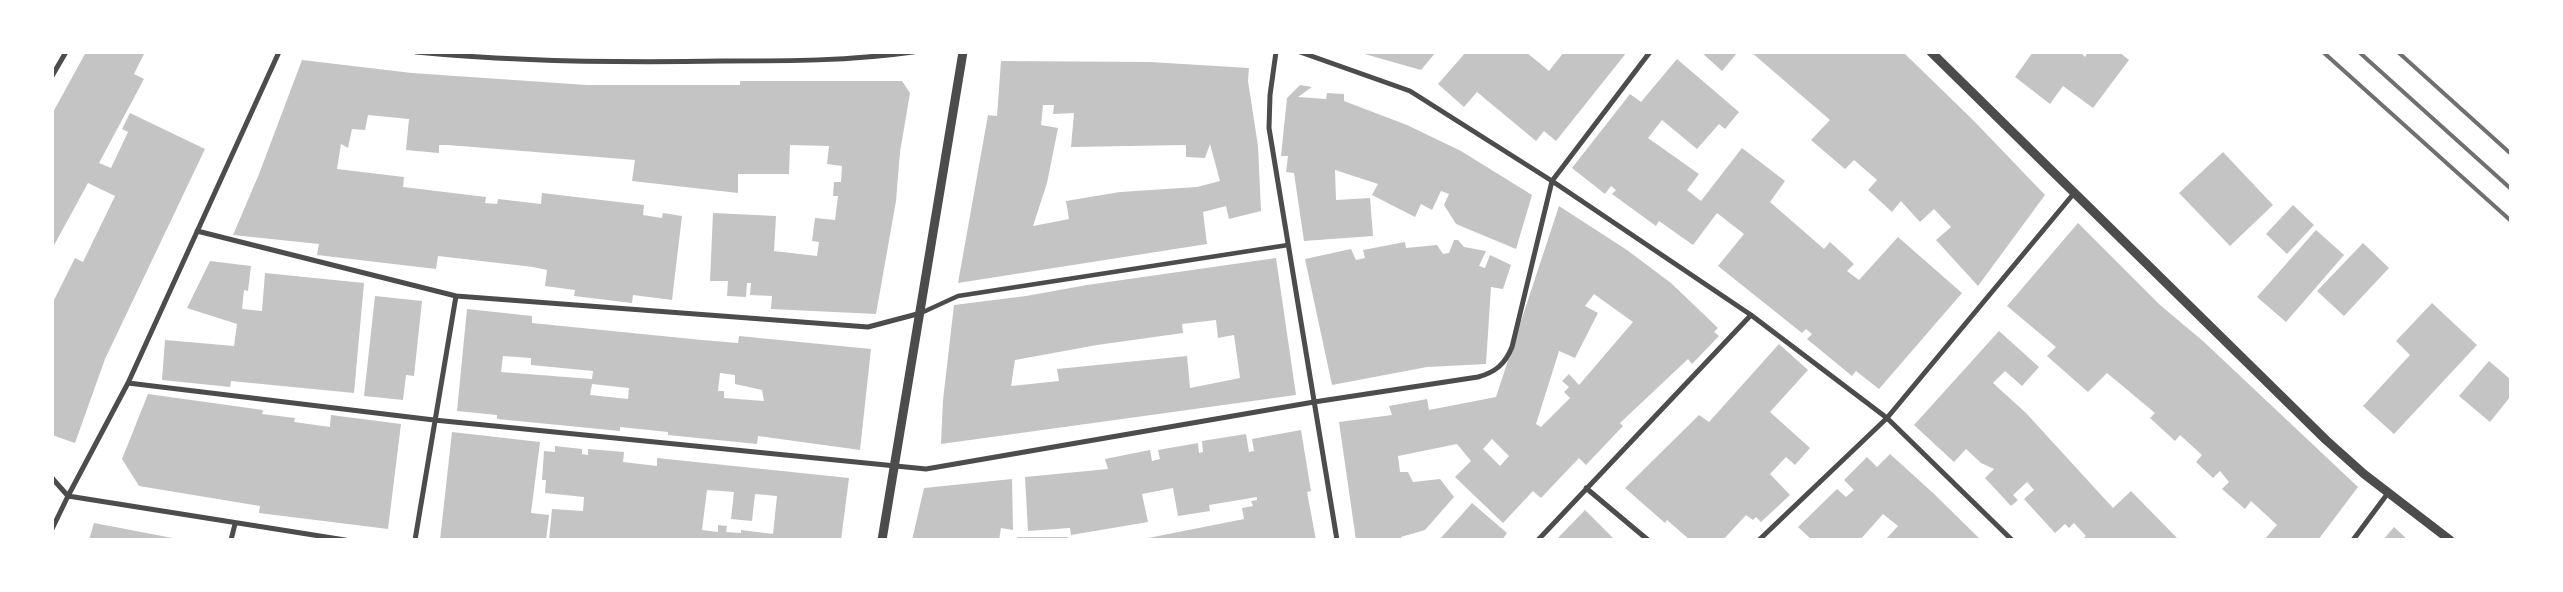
<!DOCTYPE html>
<html>
<head>
<meta charset="utf-8">
<style>
  body { margin:0 }
  #map { position:relative; width:2563px; height:592px; overflow:hidden; background:#fff; font-family:Arial,sans-serif }
  canvas { display:block }
  .frame { position:absolute; inset:0; border:54px solid #fff; pointer-events:none }
</style>
</head>
<body>
<div id="map">
<canvas width="2563" height="592"></canvas>
<div class="frame"></div>
</div>
<script>
const ctx = document.querySelector('canvas').getContext('2d');
ctx.lineJoin = 'round';
function fillPath(path, color) {
  ctx.fillStyle = color;
  ctx.fill(path, 'evenodd');
}
function stroke(path, color, width, dash) {
  ctx.strokeStyle = color;
  ctx.lineWidth = width;
  ctx.lineCap = dash ? 'butt' : 'round';
  ctx.setLineDash(dash || []);
  ctx.stroke(path);
}
const building = new Path2D(`
  M86,52H145L134,74L144,79L99,163L111,168L128,132L122,129L130,113L205,149L105,359L75,443L52,435V304L75,258L83,262L115,196L88,183L52,249V114Z
  M1436,52L1421,70L1361,53V52Z
  M1466,52H1526L1549,71L1564,52H1627L1556,141L1544,131L1536,141L1477,92L1464,107L1438,84Z
  M1701,52H1738L1722,71Z
  M1751,52H1903L1974,121L2045,195L1978,286L1936,240L1951,227L1934,209L1920,222L1901,201L1892,212L1868,190L1877,180L1854,160L1845,169L1811,140L1830,120Z
  M2033,52H2080L2085,57L2088,52H2119L2129,60L2093,108L2063,86L2050,104L2015,77Z
  M1677,59L1739,112L1725,129L1719,124L1697,149L1662,120L1648,138L1699,174L1687,190L1701,201L1742,148L1785,181L1770,202L1824,249L1830,242L1854,264L1847,271L1859,280L1898,237L1962,293L1879,389L1856,371L1852,376L1807,339L1812,334L1806,329L1802,333L1718,266L1744,234L1717,213L1693,245L1659,221L1656,226L1612,194L1616,190L1611,186L1605,194L1572,168L1630,94L1641,102Z
  M302,60L412,73L587,85H740V81H902L910,93L900,152L896,201L876,314L771,309L772,296L750,295L751,283H747L746,297L727,296L728,281H710L713,213L776,216L774,251L817,256L819,242L812,241L815,218L835,220L838,196H833L834,182H841L842,166L827,164L829,146L790,145L789,174H738V193L632,181L635,160L448,145H439V153L406,150L409,119L368,115L365,130L352,129L348,148L341,144L337,169L404,177L403,187L486,197L485,203L497,204L498,199L541,204L542,193L644,205L643,215L662,218L663,213L682,216L672,300L633,295L632,303L574,296L575,290L545,286L547,270L533,267L438,256L436,269L317,255L319,244L233,235L259,174Z
  M1001,61L1150,62L1249,68L1248,81L1258,146L1261,211L1229,219L1226,206L1203,212L1207,244L958,283L988,115L997,116ZM1043,105H1054L1053,114L1074,113L1071,147L1186,145V157L1205,158L1210,144L1220,181L1197,187L1120,192L1066,201L1069,219L1033,226L1047,183L1058,128L1041,125Z
  M1300,85L1312,87L1298,97L1326,99L1327,93L1344,94V101L1407,125L1461,151L1532,195L1516,249L1456,224L1444,205L1449,194L1441,191L1432,210L1421,204L1415,217L1372,195L1378,184L1335,170L1336,200L1370,198L1373,236L1304,241L1294,173L1286,172L1288,156H1281L1287,98Z
  M2223,152L2273,205L2230,246L2179,193Z
  M2293,205L2314,225L2287,254L2266,234Z
  M1559,206L1627,250L1671,283L1718,328L1714,332L1719,336L1692,364L1688,359L1620,423L1623,426L1586,465L1579,458L1541,498L1533,491L1503,523L1455,477L1471,461L1457,444L1398,456L1400,472H1408L1413,482L1440,479L1454,497L1425,530L1401,537L1402,540H1356L1339,422L1392,415L1389,406L1427,399L1429,410L1496,397ZM1594,294L1633,322L1579,385L1569,374L1562,381L1569,387L1564,392L1570,398L1541,427L1536,424L1559,351L1575,358L1598,313L1585,306ZM1492,439L1509,456L1500,466L1483,449Z
  M2078,223L2160,305L2203,341L2358,487L2318,540H2264L2277,525L2251,501L2245,509L2222,489L2229,482L2220,471L2213,478L2196,462L2202,455L2180,435L2175,441L2150,418L2155,413L2107,373L2088,392L2047,356L2056,347L2007,306Z
  M2316,230L2344,255L2286,322L2257,297Z
  M1454,240H1458L1464,247L1486,251L1479,266L1485,268L1490,255L1511,265L1503,289L1491,287L1486,364L1427,367L1332,385L1305,259L1351,249L1356,260L1365,258L1363,250L1405,242L1406,248L1437,245L1443,254L1449,253Z
  M2363,243L2389,268L2344,316L2317,291Z
  M1276,258L1296,395L941,444L943,400L954,305L1026,296L1087,285ZM1216,320L1218,338L1234,335L1240,378L1190,388L1187,356L1057,369L1059,381L1011,386L1015,360L1097,345L1183,333L1182,324Z
  M210,261L251,266L248,291L244,290L242,309L262,311L265,273L364,283L354,393L231,381L230,387L162,380L165,340L234,346L237,324L187,308Z
  M375,296L422,301L414,376L406,375L403,400L364,396Z
  M2432,303L2477,345L2394,434L2363,406L2410,355L2396,341Z
  M467,309L532,316V323L702,340L738,343L739,336L871,349L860,450L758,436L757,444L668,435V432L620,427V431L497,419V415L457,411ZM503,356L531,358V365L593,371L592,379L501,372ZM720,373L735,375V384L762,390L764,401L724,398V391H718ZM592,384L629,388L628,399L590,395Z
  M1999,331L2039,367L2022,386L2005,371L1993,383L2026,413L2113,508L2131,491L2179,540H2081L2086,536L2074,523L2069,528L2065,524L2055,533L2024,499L2034,490L2027,482L2013,495L2018,500L2011,506L1985,478L1994,469L1981,463L1966,449L1954,462L1914,425Z
  M1779,344L1808,370L1770,412L1810,448L1795,465L1786,457L1770,474L1790,495L1761,522L1756,517L1753,520L1746,515L1723,540H1690L1667,520L1665,523L1625,488L1699,415L1709,422Z
  M2489,361L2510,379V397L2490,422L2459,396Z
  M148,394L263,410L262,414L295,418L294,422L330,427L331,415L401,424L388,529L259,513L260,506L139,486L122,459Z
  M1301,430L1311,491L1307,492L1316,540H1138L1244,519L1242,508L1253,506L1251,501L1257,500V497L1209,505L1210,511L1178,516L1173,488L1142,494L1148,522L1071,535L1070,528L1028,531L1025,477L1108,469L1105,459L1150,450L1152,461L1160,459L1158,450L1198,443L1199,453L1203,452L1202,441L1246,434L1249,452L1254,451L1252,439Z
  M452,432L540,442L531,513L549,515L546,540H440Z
  M555,446L582,449V454L588,455V449L624,452L623,462L657,466V458L849,478L841,540H549L552,509L583,511L584,497L545,493L546,480H542L544,451L555,452ZM707,490L734,492L731,519L752,521L755,494L777,496L773,534L741,530V533L726,532L727,526L718,525V532L702,530Z
  M1890,454L1932,492L1981,540H1885L1898,526L1883,514L1860,540H1812L1798,527L1837,489L1846,497L1854,490L1844,480L1867,457L1877,467Z
  M1012,479L1013,530L1001,528L999,540H912L924,488Z
  M1472,503L1507,533L1502,540H1439Z
  M1585,510L1615,540H1556Z
  M94,523L178,539L177,540H89Z
  M2394,527L2408,540H2383Z
  M1017,537H1068V540H1017Z`);
const pedestrian = new Path2D(`
  M921,313L958,296L1288,245`);
const minor = new Path2D(`
  M416,52C519,62 621,63 723,61C786,61 850,61 913,52
  M1276,52L1270,95L1269,128L1337,540
  M1300,52L1410,91L1552,181L1751,315L1887,418L2012,540
  M52,76L66,52
  M197,231L456,296L868,327L921,313
  M128,383L434,420L926,469L1314,402L1478,377C1496,372 1505,364 1512,347L1552,181L1650,52
  M52,478L68,496L345,540
  M1586,488L1648,540
  M52,529L68,496L128,383L279,52
  M231,540L235,524
  M415,540L456,296
  M1538,540L1751,315
  M1759,540L1887,418L2075,192
  M2353,540L2388,493`);
const tertiary = new Path2D(`
  M1931,52L2326,440L2364,474L2450,540
  M882,540L963,52`);
const rail = new Path2D(`
  M2323,52L2510,220
  M2359,52L2510,188
  M2398,52L2510,153`);
fillPath(building, '#c4c4c4');
stroke(pedestrian, '#4c4c4c', 4.5);
stroke(minor, '#4c4c4c', 5);
stroke(tertiary, '#4c4c4c', 9);
stroke(rail, '#707070', 4);
</script>
</body>
</html>
